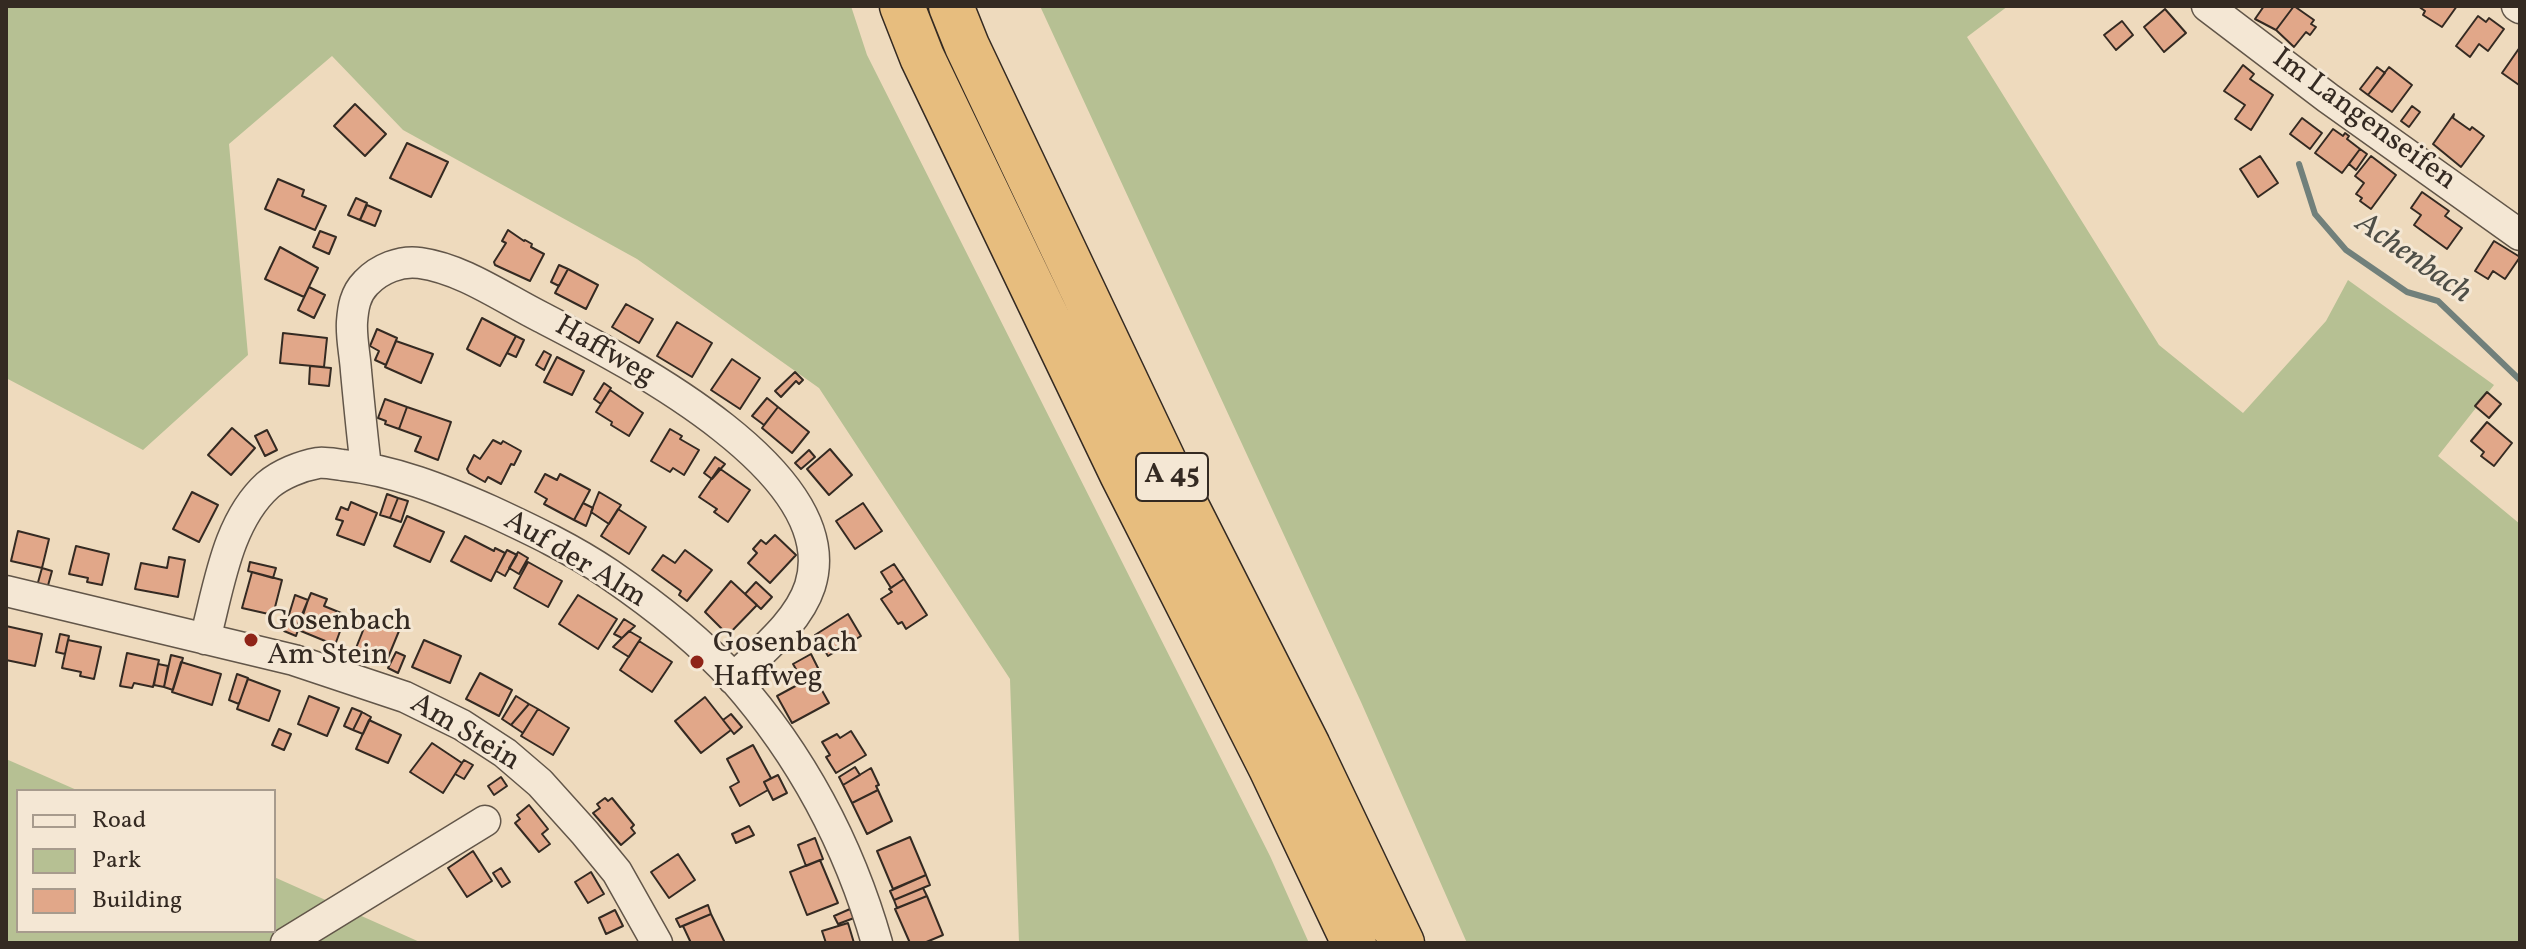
<!DOCTYPE html>
<html>
<head>
<meta charset="utf-8">
<style>
  body { margin:0 }
  #map { position:relative; width:2526px; height:949px; overflow:hidden; background:#eedabd; font-family:Vollkorn,serif }
  canvas { display:block }
  .frame { position:absolute; inset:0; border:8px solid #342a22; pointer-events:none }
  .legend { position:absolute; left:16px; top:789px; width:260px; height:144px; box-sizing:border-box; background:#f4e7d4; border:2px solid #a79b8d; margin:0; padding:10px 14px; list-style:none; font-size:24px; color:#342a22 }
  .legend li { display:flex; align-items:center; gap:16px; height:40px }
  .legend b { width:40px; border:2px solid #a79b8d }
</style>
</head>
<body>
<div id="map">
<canvas width="2526" height="949"></canvas>
<div class="frame"></div>
<ul class="legend">
<li><b style="height:10px;background:#f4e7d4"></b>Road</li>
<li><b style="height:22px;background:#b6c093"></b>Park</li>
<li><b style="height:22px;background:#e1a789"></b>Building</li>
</ul>
</div>
<script>
const ctx = document.querySelector('canvas').getContext('2d');
ctx.lineJoin = 'round';
function fillPath(path, color) {
  ctx.fillStyle = color;
  ctx.fill(path, 'evenodd');
}
function stroke(path, color, width, dash) {
  ctx.strokeStyle = color;
  ctx.lineWidth = width;
  ctx.lineCap = dash ? 'butt' : 'round';
  ctx.setLineDash(dash || []);
  ctx.stroke(path);
}
function label(font, color, halo, rows, align = 'center') {
  ctx.font = font + ' Vollkorn,serif';
  ctx.lineWidth = 6;
  ctx.setLineDash([]);
  ctx.textBaseline = 'middle';
  ctx.strokeStyle = halo;
  ctx.fillStyle = color;
  for (const [text, x, y, turn = 0] of rows) {
    ctx.save();
    ctx.translate(x, y);
    ctx.rotate((+turn || 0) * Math.PI / 180);
    ctx.textAlign = isNaN(turn) ? turn : align;
    if (halo) ctx.strokeText(text, 0, 0);
    ctx.fillText(text, 0, 0);
    ctx.restore();
  }
}
const green = new Path2D(`
  M6,6H851L867,55L1270,856L1309,943H1019L1010,679L819,388L637,259L403,130L332,56L229,144L248,355L143,450L6,378Z
  M1040,6H2008L1967,37L2159,345L2243,413L2326,321L2348,280L2494,385L2438,456L2520,524V943H1467L1361,702Z
  M6,759L79,791H18V931H274V877L422,943H6Z`);
const stream = new Path2D(`
  M2299,164L2315,214L2346,250L2407,292L2438,301L2520,380`);
const building = new Path2D(`
  M2264,6H2294L2276,30L2255,19Z
  M2294,6L2314,20L2311,24L2316,27L2310,35L2306,32L2294,47L2276,30Z
  M2418,6H2457L2442,27L2423,15L2425,11Z
  M2165,9L2186,33L2164,52L2144,27Z
  M2478,16L2486,22L2489,18L2504,29L2488,51L2479,44L2470,57L2456,46Z
  M2122,21L2133,35L2116,50L2104,35Z
  M2520,47V84L2519,85L2502,73Z
  M2243,65L2254,74L2250,79L2273,95L2251,130L2235,119L2245,105L2224,91Z
  M2377,67L2385,73L2368,95L2360,89Z
  M2389,67L2412,85L2392,112L2368,95Z
  M355,104L386,134L365,156L334,126Z
  M2412,106L2420,112L2409,127L2401,121Z
  M2454,114L2453,118L2470,130L2472,127L2484,136L2461,167L2433,144Z
  M2302,118L2322,133L2310,149L2290,134Z
  M2333,129L2343,136L2345,133L2349,136L2347,139L2360,149L2342,173L2315,153Z
  M407,143L448,162L431,197L390,178Z
  M2360,149L2367,154L2356,170L2349,164Z
  M2260,156L2278,183L2258,197L2240,169Z
  M2371,156L2396,175L2371,209L2360,201L2362,198L2356,194L2364,183L2355,176Z
  M278,179L304,190L302,196L326,206L315,230L265,209Z
  M2422,192L2449,211L2445,216L2462,228L2447,249L2414,225L2421,215L2411,208Z
  M356,198L367,203L360,220L348,215Z
  M367,205L381,211L375,226L360,220Z
  M508,230L524,241L525,240L532,244L531,247L544,254L530,281L495,265L494,262L506,243L502,241Z
  M320,231L336,237L329,254L313,247Z
  M2494,241L2520,257L2505,279L2493,271L2488,279L2475,271Z
  M280,247L318,268L304,297L265,279Z
  M559,265L568,269L559,286L551,282Z
  M568,269L598,285L586,309L555,293Z
  M309,287L325,295L314,318L298,310Z
  M626,304L653,319L639,343L612,327Z
  M482,318L516,336L500,366L467,349Z
  M677,322L712,343L692,377L657,356Z
  M377,329L397,338L386,365L375,360L379,351L370,346Z
  M283,333L327,338L324,367L280,363Z
  M516,336L524,340L516,357L507,353Z
  M396,341L433,354L421,383L385,367Z
  M544,351L551,355L544,370L536,365Z
  M557,357L584,371L572,395L544,382Z
  M732,359L760,378L740,409L711,390Z
  M310,366L331,368L329,386L309,384Z
  M795,372L803,380L799,384L796,381L781,397L775,391Z
  M604,383L611,388L601,404L594,399Z
  M610,390L643,413L629,436L611,425L612,422L596,412Z
  M2487,392L2501,404L2489,418L2475,406Z
  M767,398L778,407L764,425L752,416Z
  M385,399L407,407L399,429L385,424L386,421L378,418Z
  M407,407L451,422L438,460L415,451L421,437L399,429Z
  M778,407L809,432L792,453L762,428Z
  M2487,422L2512,443L2494,466L2481,456L2484,452L2471,441Z
  M232,428L255,448L231,475L208,455Z
  M670,429L682,436L680,439L699,450L684,475L673,468L670,472L651,461Z
  M267,430L277,450L265,456L255,436Z
  M493,440L501,444L503,441L521,451L514,465L511,464L501,484L488,477L485,482L469,473L467,469L474,455L480,459Z
  M830,449L852,475L829,495L807,469Z
  M809,450L815,457L801,469L795,463Z
  M715,457L725,464L712,479L704,473Z
  M719,468L750,490L728,522L714,512L717,509L699,497Z
  M545,474L557,480L560,474L590,490L574,520L544,504L547,499L535,492Z
  M192,492L218,505L199,542L173,529Z
  M599,492L621,505L609,524L591,512Z
  M387,494L398,498L390,518L380,515Z
  M398,498L408,501L401,522L390,518Z
  M351,502L377,513L364,545L337,535L343,521L336,519L341,507L348,510Z
  M583,503L593,508L586,526L574,520Z
  M863,503L882,531L855,549L836,521Z
  M618,509L646,527L629,554L601,536Z
  M407,516L444,532L430,562L394,546Z
  M18,531L49,539L42,568L11,561Z
  M775,535L796,555L770,583L748,563L757,553L753,549L761,540L766,544Z
  M465,536L494,551L495,548L505,553L491,581L451,561Z
  M76,546L109,554L102,585L87,582L88,578L69,574Z
  M507,550L517,555L505,576L496,571Z
  M685,550L712,570L687,601L679,595L681,591L652,570L663,555L675,563Z
  M518,552L528,558L519,574L509,568Z
  M169,557L185,560L178,597L135,589L141,563L167,568Z
  M250,562L276,568L273,578L248,571Z
  M528,562L562,581L548,607L514,588Z
  M894,564L904,579L891,588L881,572Z
  M42,568L52,571L47,589L37,586Z
  M252,572L282,580L273,615L242,608Z
  M904,579L927,615L906,629L902,622L898,624L881,599L892,592L889,589Z
  M731,581L757,605L728,635L705,612Z
  M756,582L772,597L761,609L745,594Z
  M311,593L327,599L324,606L346,615L335,645L296,629Z
  M295,595L308,600L296,636L284,631Z
  M578,595L617,619L598,649L559,624Z
  M848,614L861,636L828,656L815,635Z
  M368,618L399,631L387,660L356,648Z
  M624,619L635,626L622,638L614,634Z
  M6,626L42,634L35,666L6,660Z
  M629,631L641,638L629,657L613,647Z
  M60,634L69,636L65,654L56,652Z
  M68,640L101,647L94,679L80,676L81,672L62,668Z
  M424,640L461,656L450,683L412,667Z
  M639,641L672,662L652,692L620,670Z
  M396,652L405,656L398,673L388,668Z
  M127,653L159,660L153,687L134,683L132,688L120,686Z
  M811,654L820,672L803,681L793,664Z
  M171,655L183,658L173,690L164,687Z
  M181,662L221,674L212,705L172,692Z
  M158,664L168,666L164,687L154,685Z
  M480,673L512,690L499,716L466,699Z
  M237,674L248,678L239,704L229,700Z
  M814,676L829,703L792,723L777,696Z
  M248,679L280,691L269,721L237,709Z
  M309,696L339,708L327,736L298,724Z
  M516,696L529,704L511,725L502,719Z
  M705,697L731,730L701,753L675,721Z
  M529,704L538,709L523,733L511,725Z
  M352,708L362,712L353,730L344,726Z
  M538,709L569,728L553,755L521,736Z
  M362,712L371,717L363,734L353,730Z
  M731,714L742,727L734,734L723,720Z
  M369,720L401,735L388,763L356,749Z
  M279,729L291,734L284,750L272,745Z
  M851,731L866,755L836,773L826,757L830,755L822,742L837,734L840,738Z
  M432,743L462,763L443,793L410,772Z
  M753,745L771,778L764,782L768,790L740,806L730,787L739,782L727,759Z
  M464,760L473,765L464,779L455,774Z
  M855,767L860,775L843,785L839,777Z
  M871,768L879,785L876,786L878,790L852,803L843,785Z
  M778,775L787,793L773,800L764,782Z
  M501,777L507,786L494,795L488,786Z
  M878,790L892,821L867,834L852,803Z
  M605,798L608,801L612,798L634,825L631,828L635,833L621,845L593,813L600,808L597,804Z
  M529,805L548,829L542,834L550,844L539,852L515,823L520,819L517,815Z
  M749,826L754,835L736,843L732,834Z
  M910,837L926,875L893,889L877,851Z
  M815,838L823,859L806,866L798,845Z
  M473,851L492,881L467,897L448,868Z
  M678,854L695,880L669,898L651,872Z
  M820,860L838,903L807,915L790,872Z
  M501,868L510,882L502,887L493,873Z
  M591,872L604,894L588,903L575,882Z
  M926,875L930,885L894,900L890,891Z
  M923,888L927,896L897,908L894,900Z
  M927,896L943,935L924,943H910L895,909Z
  M708,905L711,914L680,927L676,919Z
  M850,909L854,918L838,924L834,916Z
  M615,910L623,926L606,934L599,918Z
  M711,914L725,943H691L683,926Z
  M848,923L854,943H826L822,931Z`);
const minor = new Path2D(`
  M2207,6L2328,98L2520,235
  M2517,6L2520,8
  M366,467C362,435 359,403 356,371C355,355 351,338 352,322C353,308 355,294 366,283C379,269 401,260 420,263C463,269 503,298 541,317C622,359 846,472 810,586C798,623 760,652 733,679
  M6,591L294,660L405,697L462,725L505,753L540,783L585,833L617,872L657,943
  M205,639C219,587 227,522 268,485C281,474 301,466 318,463C325,462 334,464 342,465C394,470 443,490 491,511C532,530 572,549 609,574C650,602 700,641 734,679C801,755 849,845 877,943
  M286,943L485,821`);
const highway = new Path2D(`
  M902,6L922,57L1122,474L1271,768L1354,943
  M951,6L967,46L1168,470L1308,746L1402,943`);
const markers = [
  [251,640,8,"#8f2418"],
  [697,662,8,"#8f2418"]
];
const shields = [
  [1172,477,72]
];
const shieldNames = [
  ["A 45",1172,477]
];
const streetNames = [
  ["Im Langenseifen",2363,121,36],
  ["Haffweg",604,353,30],
  ["Auf der Alm",574,561,31],
  ["Am Stein",464,734,31]
];
const poiNames = [
  ["Gosenbach",267,623],
  ["Am Stein",267,657],
  ["Gosenbach",713,645],
  ["Haffweg",713,679]
];
const waterNames = [
  ["Achenbach",2412,260,35]
];
fillPath(green, '#b6c093');
stroke(stream, '#71807b', 6);
fillPath(building, '#e1a789');
stroke(building, '#342a22', 2);
stroke(minor, '#625649', 33);
stroke(highway, '#342a22', 47);
stroke(minor, '#f4e7d4', 30);
stroke(highway, '#e7bd7e', 44);
for (const [x, y, r, color] of markers) {
  const dot = new Path2D();
  dot.arc(x, y, r, 0, 2 * Math.PI);
  ctx.fillStyle = color;
  ctx.fill(dot);
  stroke(dot, '#f4e7d4', 3);
}
for (const [x, y, w] of shields) {
  const box = new Path2D();
  box.roundRect(x - w / 2, y - 24, w, 48, 6);
  ctx.fillStyle = '#f4e7d4';
  ctx.fill(box);
  stroke(box, '#342a22', 2);
}
label('bold 28px', '#342a22', null, shieldNames);
label('30px', '#342a22', '#f4e7d4', streetNames);
label('30px', '#342a22', '#f4e7d4', poiNames, 'left');
label('italic 32px', '#4e4e47', '#f4e7d4', waterNames);
</script>
</body>
</html>
